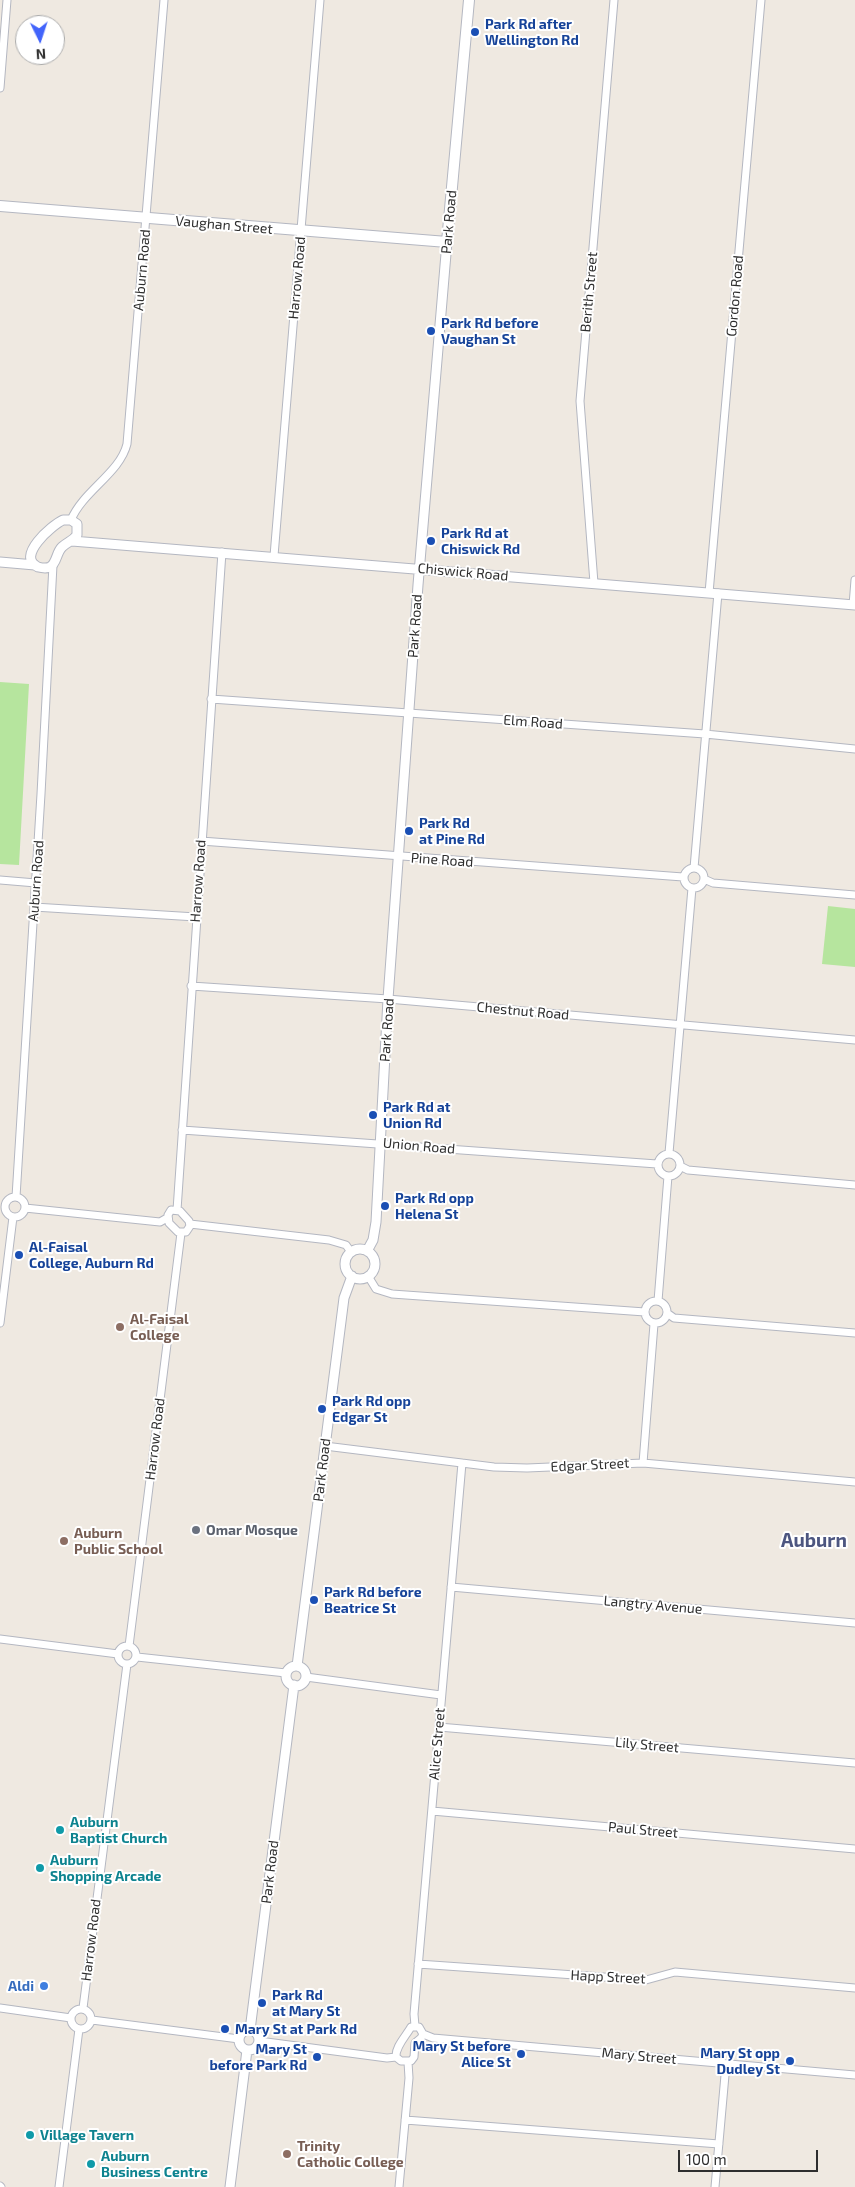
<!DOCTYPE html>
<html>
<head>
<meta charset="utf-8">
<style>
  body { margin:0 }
  #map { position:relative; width:855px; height:2187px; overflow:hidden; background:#efe9e1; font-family:"Exo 2",sans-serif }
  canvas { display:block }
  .north { position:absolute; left:15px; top:15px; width:50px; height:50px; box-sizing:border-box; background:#fff; border:1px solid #ababab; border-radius:50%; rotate:176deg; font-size:14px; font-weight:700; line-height:20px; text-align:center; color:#2e2e2e }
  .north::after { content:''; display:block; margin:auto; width:18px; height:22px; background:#4264fb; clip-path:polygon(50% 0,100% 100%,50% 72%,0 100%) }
  .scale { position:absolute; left:678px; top:2150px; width:140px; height:22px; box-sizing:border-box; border:2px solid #2e2e2e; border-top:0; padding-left:6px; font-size:15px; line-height:18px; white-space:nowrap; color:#2e2e2e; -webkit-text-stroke:4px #fff; paint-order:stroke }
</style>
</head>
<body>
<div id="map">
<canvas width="855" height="2187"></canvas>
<div class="north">N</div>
<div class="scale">100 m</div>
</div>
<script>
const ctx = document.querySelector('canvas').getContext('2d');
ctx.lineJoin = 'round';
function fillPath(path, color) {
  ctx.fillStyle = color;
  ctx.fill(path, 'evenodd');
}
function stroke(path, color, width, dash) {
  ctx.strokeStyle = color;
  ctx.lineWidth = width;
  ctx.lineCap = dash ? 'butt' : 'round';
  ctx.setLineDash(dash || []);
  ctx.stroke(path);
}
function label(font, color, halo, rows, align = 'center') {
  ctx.font = font + ' "Exo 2",sans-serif';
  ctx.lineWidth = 4;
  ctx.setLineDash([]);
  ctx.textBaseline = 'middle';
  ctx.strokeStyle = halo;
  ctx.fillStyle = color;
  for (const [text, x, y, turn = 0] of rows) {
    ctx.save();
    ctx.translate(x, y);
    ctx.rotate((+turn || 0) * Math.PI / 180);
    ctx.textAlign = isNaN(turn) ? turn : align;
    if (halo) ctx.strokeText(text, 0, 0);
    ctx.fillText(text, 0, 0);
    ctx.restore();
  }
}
const green = new Path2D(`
  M0,682L29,684L19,865L0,864Z
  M828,906L855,909V967L822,964Z`);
const minor = new Path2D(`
  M0,88L7,0
  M71,520C83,491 120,473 127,444L164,0
  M274,556L320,0
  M594,583L580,401L614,0
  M709,593L761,0
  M853,605L855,580
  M211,699L705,734L855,749
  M201,841L683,877
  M684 878a10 10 0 1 1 20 0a10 10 0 1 1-20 0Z
  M694,868L718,593
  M704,879L713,883L855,895
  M0,880L36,883
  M34,907L196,917
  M191,986L388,999L855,1040
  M182,1130L657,1164
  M669,1153L692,888
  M658 1165a11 11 0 1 1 22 0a11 11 0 1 1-22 0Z
  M680,1166L688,1170L855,1185
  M5 1207a10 10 0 1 1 20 0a10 10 0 1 1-20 0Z
  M16,1197L41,794L53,565
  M25,1208L160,1222L167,1218
  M171,1210L180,1211L189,1221L190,1226L186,1232H178L169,1223L168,1215Z
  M177,1210L222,552
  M190,1224L329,1240L346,1245L351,1252
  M368,1276L376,1289L392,1294L645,1312
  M645 1312a11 11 0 1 1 22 0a11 11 0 1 1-22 0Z
  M658,1301L668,1176
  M667,1313L674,1318L855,1333
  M0,1323L13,1217
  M325,1446L494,1467L527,1468L643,1463L855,1482
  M643,1463L654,1324
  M451,1587L855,1623
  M0,1639L118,1654
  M118 1655a9 9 0 1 1 18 0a9 9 0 1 1-18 0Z
  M129,1646L181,1233
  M137,1657L286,1673
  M306,1677L441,1695
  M439,1727L855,1763
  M432,1811L855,1849
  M418,1964L646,1980L675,1972L855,1988
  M0,2008L71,2018
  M83,2008L127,1664
  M71 2019a10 10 0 1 1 20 0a10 10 0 1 1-20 0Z
  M92,2020L239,2039
  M415,2026L414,2014L462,1463
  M423,2034L433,2038L855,2075
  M259,2041L387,2058L396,2057
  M396,2057C395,2047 406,2036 411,2027H419L423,2034
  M396,2057L401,2061H411L414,2057L415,2043L421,2038L423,2034
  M405,2120L719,2144
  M0,2186L1,2187
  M59,2187L79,2029
  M399,2187L409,2078L408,2062
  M715,2187L726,2064`);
const tertiary = new Path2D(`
  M63,520H71L77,524V535C73,541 67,542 62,547C56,553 57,563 50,567C46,569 42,568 38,567C15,557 52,525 63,520Z
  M72,541L855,605
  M0,562L35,565
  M345 1264a15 15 0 1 1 30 0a15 15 0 1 1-30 0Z
  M367,1251L373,1240L376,1222L388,999L418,585L447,242
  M297,1666L344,1298L352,1276
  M286 1676a10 10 0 1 1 20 0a10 10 0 1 1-20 0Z
  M250,2030L294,1685
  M239 2040a10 10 0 1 1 20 0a10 10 0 1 1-20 0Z
  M230,2187L247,2050`);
const secondary = new Path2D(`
  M0,206L447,242L469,0`);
const markers = [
  [475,32,5,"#1a4fb4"],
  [431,331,5,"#1a4fb4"],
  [431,541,5,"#1a4fb4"],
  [409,831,5,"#1a4fb4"],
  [373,1115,5,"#1a4fb4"],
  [385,1206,5,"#1a4fb4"],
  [19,1255,5,"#1a4fb4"],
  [120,1327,5,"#8d6e63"],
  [322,1409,5,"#1a4fb4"],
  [196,1530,5,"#6b7280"],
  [64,1541,5,"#8d6e63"],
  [314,1600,5,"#1a4fb4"],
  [60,1830,5,"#0f9aa8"],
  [40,1868,5,"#0f9aa8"],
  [44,1986,5,"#3f7fe0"],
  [262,2003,5,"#1a4fb4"],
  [225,2029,5,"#1a4fb4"],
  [521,2054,5,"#1a4fb4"],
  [317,2057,5,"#1a4fb4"],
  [790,2061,5,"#1a4fb4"],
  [30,2135,5,"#0f9aa8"],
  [287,2154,5,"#8d6e63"],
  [91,2164,5,"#0f9aa8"]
];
const transitNames = [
  ["Park Rd after",485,24],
  ["Wellington Rd",485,40],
  ["Park Rd before",441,323],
  ["Vaughan St",441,339],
  ["Park Rd at",441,533],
  ["Chiswick Rd",441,549],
  ["Park Rd",419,823],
  ["at Pine Rd",419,839],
  ["Park Rd at",383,1107],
  ["Union Rd",383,1123],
  ["Park Rd opp",395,1198],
  ["Helena St",395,1214],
  ["Al-Faisal",29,1247],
  ["College, Auburn Rd",29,1263],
  ["Park Rd opp",332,1401],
  ["Edgar St",332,1417],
  ["Park Rd before",324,1592],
  ["Beatrice St",324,1608],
  ["Park Rd",272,1995],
  ["at Mary St",272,2011],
  ["Mary St at Park Rd",235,2029],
  ["Mary St before",511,2046,"right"],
  ["Alice St",511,2062,"right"],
  ["Mary St",307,2049,"right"],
  ["before Park Rd",307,2065,"right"],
  ["Mary St opp",780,2053,"right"],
  ["Dudley St",780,2069,"right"]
];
const streetNames = [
  ["Park Road",449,222,-85],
  ["Vaughan Street",224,225,5],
  ["Auburn Road",142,270,-85],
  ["Harrow Road",297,278,-85],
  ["Berith Street",589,292,-85],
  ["Gordon Road",735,296,-85],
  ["Chiswick Road",463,572,5],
  ["Park Road",415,626,-86],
  ["Elm Road",533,722,4],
  ["Pine Road",442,860,4],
  ["Auburn Road",36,881,-86],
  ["Harrow Road",198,881,-86],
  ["Chestnut Road",523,1011,5],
  ["Park Road",387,1030,-86],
  ["Union Road",419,1146,5],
  ["Harrow Road",155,1439,-83],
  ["Edgar Street",590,1465,-3],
  ["Park Road",322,1470,-83],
  ["Langtry Avenue",653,1605,5],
  ["Alice Street",437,1744,-85],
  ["Lily Street",647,1745,5],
  ["Paul Street",643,1830,5],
  ["Park Road",270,1872,-83],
  ["Harrow Road",91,1940,-83],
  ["Happ Street",608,1977,3],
  ["Mary Street",639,2056,5]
];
const educationNames = [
  ["Al-Faisal",130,1319],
  ["College",130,1335],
  ["Auburn",74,1533],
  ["Public School",74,1549],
  ["Trinity",297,2146],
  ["Catholic College",297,2162]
];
const worshipNames = [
  ["Omar Mosque",206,1530]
];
const cultureNames = [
  ["Auburn",70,1822],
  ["Baptist Church",70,1838],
  ["Auburn",50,1860],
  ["Shopping Arcade",50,1876],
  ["Village Tavern",40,2135],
  ["Auburn",101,2156],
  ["Business Centre",101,2172]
];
const shopNames = [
  ["Aldi",34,1986]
];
const districtNames = [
  ["Auburn",814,1541]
];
fillPath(green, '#b6e59e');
stroke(minor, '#b4b7c1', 9);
stroke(tertiary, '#b4b7c1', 11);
stroke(secondary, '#b4b7c1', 12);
stroke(minor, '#fff', 7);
stroke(tertiary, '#fff', 9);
stroke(secondary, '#fff', 10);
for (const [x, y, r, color] of markers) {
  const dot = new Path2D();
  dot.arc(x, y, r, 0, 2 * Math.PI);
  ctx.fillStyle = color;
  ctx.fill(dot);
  stroke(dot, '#fff', 2);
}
label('bold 14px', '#164399', '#fff', transitNames, 'left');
label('14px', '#2e2e2e', '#fff', streetNames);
label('bold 14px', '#785e54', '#fff', educationNames, 'left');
label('bold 14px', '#5b616d', '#fff', worshipNames, 'left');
label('bold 14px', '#0d838f', '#fff', cultureNames, 'left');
label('bold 14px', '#366cbe', '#fff', shopNames, 'right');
label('bold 19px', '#4d5680', '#fff', districtNames);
</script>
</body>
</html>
